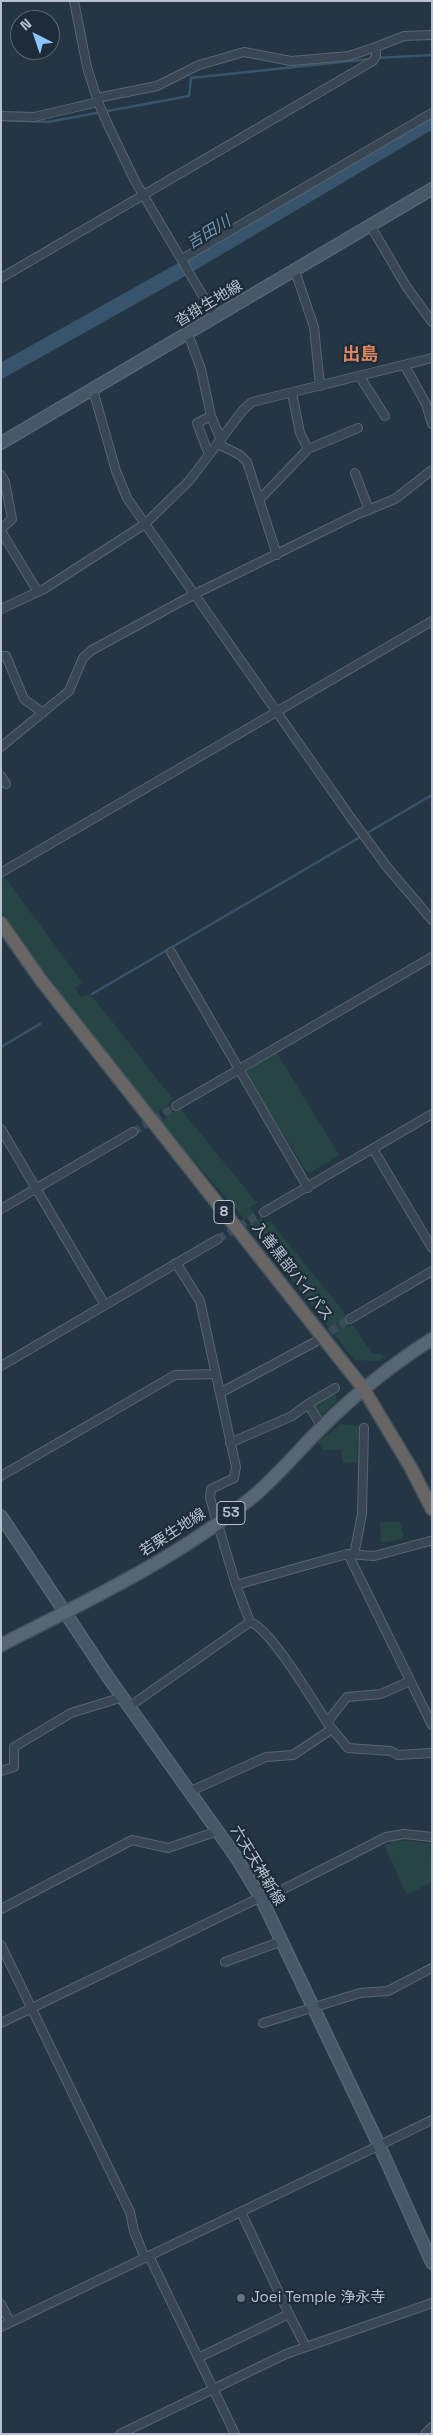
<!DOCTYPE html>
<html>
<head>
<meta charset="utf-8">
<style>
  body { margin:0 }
  #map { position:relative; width:433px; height:2435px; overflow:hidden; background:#243644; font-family:"Space Grotesk",sans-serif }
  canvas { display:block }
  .frame { position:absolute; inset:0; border:2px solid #b6c2cd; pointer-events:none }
  .north { position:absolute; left:10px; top:10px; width:50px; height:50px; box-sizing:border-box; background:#1d2c38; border:1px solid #5a6874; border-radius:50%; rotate:319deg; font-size:14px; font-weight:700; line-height:20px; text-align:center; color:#b6c2cd }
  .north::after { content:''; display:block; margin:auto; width:18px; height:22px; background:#89c6ff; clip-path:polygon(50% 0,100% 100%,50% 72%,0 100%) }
</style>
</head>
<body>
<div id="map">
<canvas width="433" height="2435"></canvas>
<div class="frame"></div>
<div class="north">N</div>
</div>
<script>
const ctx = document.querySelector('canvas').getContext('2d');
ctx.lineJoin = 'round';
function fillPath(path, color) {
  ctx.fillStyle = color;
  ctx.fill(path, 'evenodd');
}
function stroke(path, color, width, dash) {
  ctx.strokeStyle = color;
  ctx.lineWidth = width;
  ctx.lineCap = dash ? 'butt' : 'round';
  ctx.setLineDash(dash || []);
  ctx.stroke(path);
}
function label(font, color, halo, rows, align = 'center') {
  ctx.font = font + ' "Space Grotesk","Noto Sans JP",sans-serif';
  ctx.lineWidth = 4.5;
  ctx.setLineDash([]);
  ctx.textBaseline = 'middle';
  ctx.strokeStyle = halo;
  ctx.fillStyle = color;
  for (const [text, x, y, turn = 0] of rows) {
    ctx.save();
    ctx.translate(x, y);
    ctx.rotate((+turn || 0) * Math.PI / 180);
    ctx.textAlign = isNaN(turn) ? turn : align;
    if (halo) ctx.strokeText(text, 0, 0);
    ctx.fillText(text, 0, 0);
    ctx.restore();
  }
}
const green = new Path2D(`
  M4,876L82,982L75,988L81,997L89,994L96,1001L172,1098L168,1105L154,1114L22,942L1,911V877Z
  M277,1053L339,1155L312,1172L306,1171L245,1072Z
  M180,1108L257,1203L250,1207L255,1214L245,1220L160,1121Z
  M260,1218L265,1222H271L344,1312L345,1318L341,1321L346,1328L353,1325L372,1353L387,1356L379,1361L354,1360L249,1225Z
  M335,1391L337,1401L320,1416L314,1405Z
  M341,1424L362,1426L357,1448L358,1462L343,1463L341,1450H323L318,1442Z
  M399,1521L404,1535L401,1539L381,1543L380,1523Z
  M395,1840L430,1843L432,1882L407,1895L384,1845Z`);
const stream = new Path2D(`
  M376,58L432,55
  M1,120L48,122L189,96L191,78L370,59
  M92,994L432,795
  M1,1047L40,1024`);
const river = new Path2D(`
  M1,371L179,271L432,121`);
const minorTunnel = new Path2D(`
  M133,1132L176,1106
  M218,1239L264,1212
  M320,1338L350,1319`);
const minor = new Path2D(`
  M74,1L87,67L98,102L109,127L135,181L216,318
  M376,47L404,36L432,35
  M1,116L34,117L98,102
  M370,225L406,286L432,322
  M182,259L432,113
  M295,271L314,327L320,386
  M1,278L373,61L376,56V47L349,56L291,61L244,52L199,65L157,86L97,98
  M188,334L201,369L211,416
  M405,366L426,404L432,424
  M360,377L385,416
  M93,390L116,471L127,498L351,818L387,867L432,920
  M218,444L240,455L247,462L277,555
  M308,449L358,428
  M209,455L197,423L211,416L221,440
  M355,473L369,510
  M1,475L5,482L12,519L1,529
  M260,499L308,449L300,433L292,393
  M1,531L38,592
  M1,609L44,589L145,524L189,481L243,410L252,402L432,358
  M1,656H6L24,699L43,713
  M1,747L69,691L83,658L92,650L193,595L358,514L395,499L432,470
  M1,776L6,784
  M2,872L432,621
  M171,952L308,1188
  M176,1106L432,957
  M1,1129L105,1305
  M373,1149L432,1248
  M1,1209L133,1132
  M264,1212L432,1114
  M176,1263L200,1301L236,1467L234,1478L211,1489L210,1498L236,1585L336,1557L348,1554L374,1556L430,1541
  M350,1319L432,1271
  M1,1366L218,1239
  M220,1393L315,1342
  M308,1404L335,1388
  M230,1443L292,1416L308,1404L322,1427
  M1,1476L175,1375L216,1374
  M348,1554L432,1725
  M354,1555L362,1514L364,1428
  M250,1622C271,1629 312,1700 327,1722L347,1697L381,1694L410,1681
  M130,1706L250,1622L236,1585
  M332,1729L348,1748L391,1751L398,1755L432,1753
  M1,1771L14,1767V1747L71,1713L123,1697
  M191,1791L266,1757L293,1755L332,1729L327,1722
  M262,1900L386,1837L404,1834L432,1837
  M1,1909L132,1840L168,1848L218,1831
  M1,1945L130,2212L134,2231L145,2258
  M225,1962L282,1941
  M1,2023L261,1897
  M263,2023L360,1993L388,1991L432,1968
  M149,2256L235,2434
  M1,2304L10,2322
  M289,2314L306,2347
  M1,2327L432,2120
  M198,2358L289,2314L241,2212
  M120,2434L286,2354L432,2303
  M425,2434L432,2427`);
const secondary = new Path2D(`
  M1,443L432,189
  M1,1516L108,1677L236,1857L262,1900L379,2145L432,2263`);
const primary = new Path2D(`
  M1,1645C87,1601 174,1560 250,1499C275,1479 297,1452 320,1429C354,1395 391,1365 432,1339`);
const trunk = new Path2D(`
  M1,923L41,980L363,1388L411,1468L432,1509`);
const markers = [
  [241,2298,5,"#6b7280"]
];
const shields = [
  [224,1212,20],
  [231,1513,28]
];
const shieldNames = [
  ["8",224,1212],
  ["53",231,1513]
];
const streetNames = [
  ["沓掛生地線",209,304,-31],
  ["入善黒部バイパス",292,1272,52],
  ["若栗生地線",173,1533,-33],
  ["六天天神新線",257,1866,59]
];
const poiNames = [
  ["Joei Temple 浄永寺",251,2298]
];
const waterNames = [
  ["吉田川",209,233,-31]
];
const quarterNames = [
  ["出島",360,355]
];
fillPath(green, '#264544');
stroke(stream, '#36546c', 2.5);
stroke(river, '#36546c', 15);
stroke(minorTunnel, '#3a4b59', 8, [8, 4]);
stroke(minor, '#576570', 10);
stroke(secondary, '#576570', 14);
stroke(primary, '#45535f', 15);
stroke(trunk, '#43525d', 15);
stroke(minor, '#384753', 8);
stroke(secondary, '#465767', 11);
stroke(primary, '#566673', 12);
stroke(trunk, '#686664', 12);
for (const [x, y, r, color] of markers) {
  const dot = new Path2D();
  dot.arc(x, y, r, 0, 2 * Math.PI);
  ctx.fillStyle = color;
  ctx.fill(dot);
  stroke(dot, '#1d2c38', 2);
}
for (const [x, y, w] of shields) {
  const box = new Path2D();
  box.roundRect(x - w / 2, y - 11.5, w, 23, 4);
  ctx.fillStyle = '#1d2c38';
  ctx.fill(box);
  stroke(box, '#b6c2cd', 1);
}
label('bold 14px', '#b6c2cd', null, shieldNames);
label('15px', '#b6c2cd', '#1d2c38', streetNames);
label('15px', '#b6c2cd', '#1d2c38', poiNames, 'left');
label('italic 16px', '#7397b3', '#1d2c38', waterNames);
label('bold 18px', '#df855e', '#1d2c38', quarterNames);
</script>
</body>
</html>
